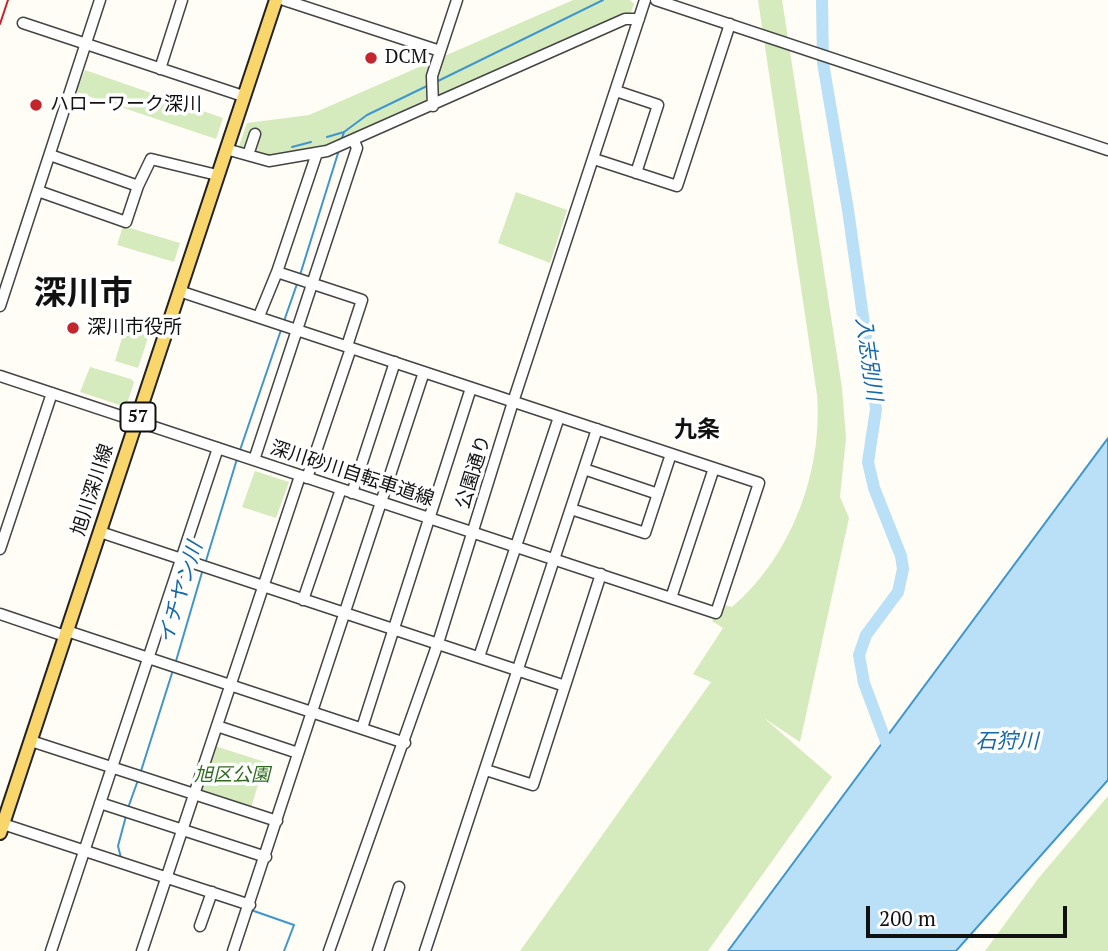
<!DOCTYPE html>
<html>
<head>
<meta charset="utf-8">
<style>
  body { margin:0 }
  #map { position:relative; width:1108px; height:951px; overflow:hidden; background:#fffdf5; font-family:"PT Serif",serif }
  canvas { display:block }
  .scale { position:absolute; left:866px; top:906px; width:201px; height:32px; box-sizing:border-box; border:4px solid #111; border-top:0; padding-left:9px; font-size:21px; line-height:24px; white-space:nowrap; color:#111; -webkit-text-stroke:5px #fff; paint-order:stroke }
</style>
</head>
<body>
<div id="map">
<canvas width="1108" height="951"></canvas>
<div class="scale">200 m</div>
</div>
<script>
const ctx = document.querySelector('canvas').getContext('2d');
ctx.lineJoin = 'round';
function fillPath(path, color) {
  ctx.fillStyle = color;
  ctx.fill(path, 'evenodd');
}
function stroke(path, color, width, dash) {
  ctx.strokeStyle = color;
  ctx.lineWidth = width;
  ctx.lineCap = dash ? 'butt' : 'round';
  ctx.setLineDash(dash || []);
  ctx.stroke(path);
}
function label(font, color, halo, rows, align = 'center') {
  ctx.font = font + ' "PT Serif","Noto Sans JP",serif';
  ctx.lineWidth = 7;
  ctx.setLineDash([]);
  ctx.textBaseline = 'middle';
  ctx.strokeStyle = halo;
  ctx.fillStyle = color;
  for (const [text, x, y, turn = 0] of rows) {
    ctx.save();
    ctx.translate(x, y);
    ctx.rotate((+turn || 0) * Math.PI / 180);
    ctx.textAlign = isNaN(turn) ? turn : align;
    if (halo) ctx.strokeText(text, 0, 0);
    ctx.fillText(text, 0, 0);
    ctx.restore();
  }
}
const green = new Path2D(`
  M573,0H630L634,4L630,15L352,138L271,159L238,149L247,123L309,115Z
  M758,0H782L842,388L846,438L840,497L849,518L800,742L764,718L832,777L708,951H520L711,682L693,674L723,628L712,621L721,604L732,607C791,557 823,472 817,395Z
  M85,70L223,118L216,139L76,92Z
  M516,192L567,210L550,263L498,243Z
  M123,226L180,243L174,262L117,245Z
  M128,318L152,325L138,368L115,361Z
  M90,367L131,379L134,382L126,407L80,392Z
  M255,471L289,482L276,518L242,507Z
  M215,746L265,762L251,808L201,790Z
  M1108,796V951H985L1037,880Z`);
const water = new Path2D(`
  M1108,438V780L956,951H728Z`);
const stream = new Path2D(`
  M438,81L603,0
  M327,137L344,132L367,115L429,85
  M341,141L344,132
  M292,147L311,142
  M300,275L339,150
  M284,321L297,284
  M240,450L281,330
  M205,564L237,459
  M176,661L203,569
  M141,771L173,670
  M128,808L138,780
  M121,858L118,846L126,816
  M251,910L294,925L284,951`);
const river = new Path2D(`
  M822,0L823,63L848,210L876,409L868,462L874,488L901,556L903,569L898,592L866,635L859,655L864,683L891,755`);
const minor = new Path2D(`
  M284,0L440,51
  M656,0L1108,150
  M23,23L243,96
  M160,69L182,0
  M616,91L658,105L636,173
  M433,106L432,76L457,0
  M226,149L269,161L327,151L625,19H639
  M50,155L138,186L151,159L217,175
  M248,155L255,134
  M594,159L677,186L730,24
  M38,191L126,222L138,186
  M277,272L362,300L347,346
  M0,306L100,0
  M259,316L277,272L317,153
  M0,376L716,613L759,483L179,291
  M254,460L357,148L354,141
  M584,469L658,494
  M307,478L351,348
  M352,493L395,362
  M571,509L645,533L671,454
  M100,532L565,686
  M0,549L52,393
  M671,598L714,468
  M303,600L341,489
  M0,614L65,636
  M67,631L405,743
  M479,657L559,417
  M217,726L298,753
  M362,728L471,388
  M31,741L277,821
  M486,770L533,785L601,574
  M100,803L266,857
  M3,824L250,905
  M200,926L212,892
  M51,951L218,448
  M142,951L300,476
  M233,951L424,372
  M329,951L438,643L513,402L645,0
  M378,951L399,887
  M425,951L597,429`);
const major = new Path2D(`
  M0,833L276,0`);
const rail = new Path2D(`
  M0,24L8,0`);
const markers = [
  [371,58,7,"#c4262e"],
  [36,105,7,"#c4262e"],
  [73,328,7,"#c4262e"]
];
const shields = [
  [138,417,35]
];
const shieldNames = [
  ["57",138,417]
];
const poiNames = [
  ["DCM",385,58],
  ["ハローワーク深川",50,105],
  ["深川市役所",87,328]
];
const streetNames = [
  ["公園通り",474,472,-73],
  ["深川砂川自転車道線",352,474,18],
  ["旭川深川線",93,490,-72]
];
const parkNames = [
  ["旭区公園",232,776]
];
const waterNames = [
  ["入志別川",868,359,82],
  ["イチヤン川",181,593,-73],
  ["石狩川",1007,742]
];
const quarterNames = [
  ["九条",697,430]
];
const townNames = [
  ["深川市",83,295]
];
fillPath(green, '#d5ebbd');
fillPath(water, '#b9e0f7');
stroke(water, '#3f96cf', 2);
stroke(stream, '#3f96cf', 2);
stroke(river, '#b9e0f7', 12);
stroke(minor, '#444', 13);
stroke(major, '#222', 16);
stroke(minor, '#fff', 10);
stroke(major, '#f9d66b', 12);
stroke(rail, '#c4262e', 2);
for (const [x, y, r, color] of markers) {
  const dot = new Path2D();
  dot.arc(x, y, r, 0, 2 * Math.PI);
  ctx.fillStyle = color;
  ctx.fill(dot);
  stroke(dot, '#fff', 2.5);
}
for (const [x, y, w] of shields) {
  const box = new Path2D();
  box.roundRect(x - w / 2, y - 14.5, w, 29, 5);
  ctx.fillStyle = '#fff';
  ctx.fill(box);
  stroke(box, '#111', 2);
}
label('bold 18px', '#111', null, shieldNames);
label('19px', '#111', '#fff', poiNames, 'left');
label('19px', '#111', '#fff', streetNames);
label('italic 19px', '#2f6b1f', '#fff', parkNames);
label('italic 21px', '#1768a6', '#fff', waterNames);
label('bold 23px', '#111', '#fff', quarterNames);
label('bold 33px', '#111', '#fff', townNames);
</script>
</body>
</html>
